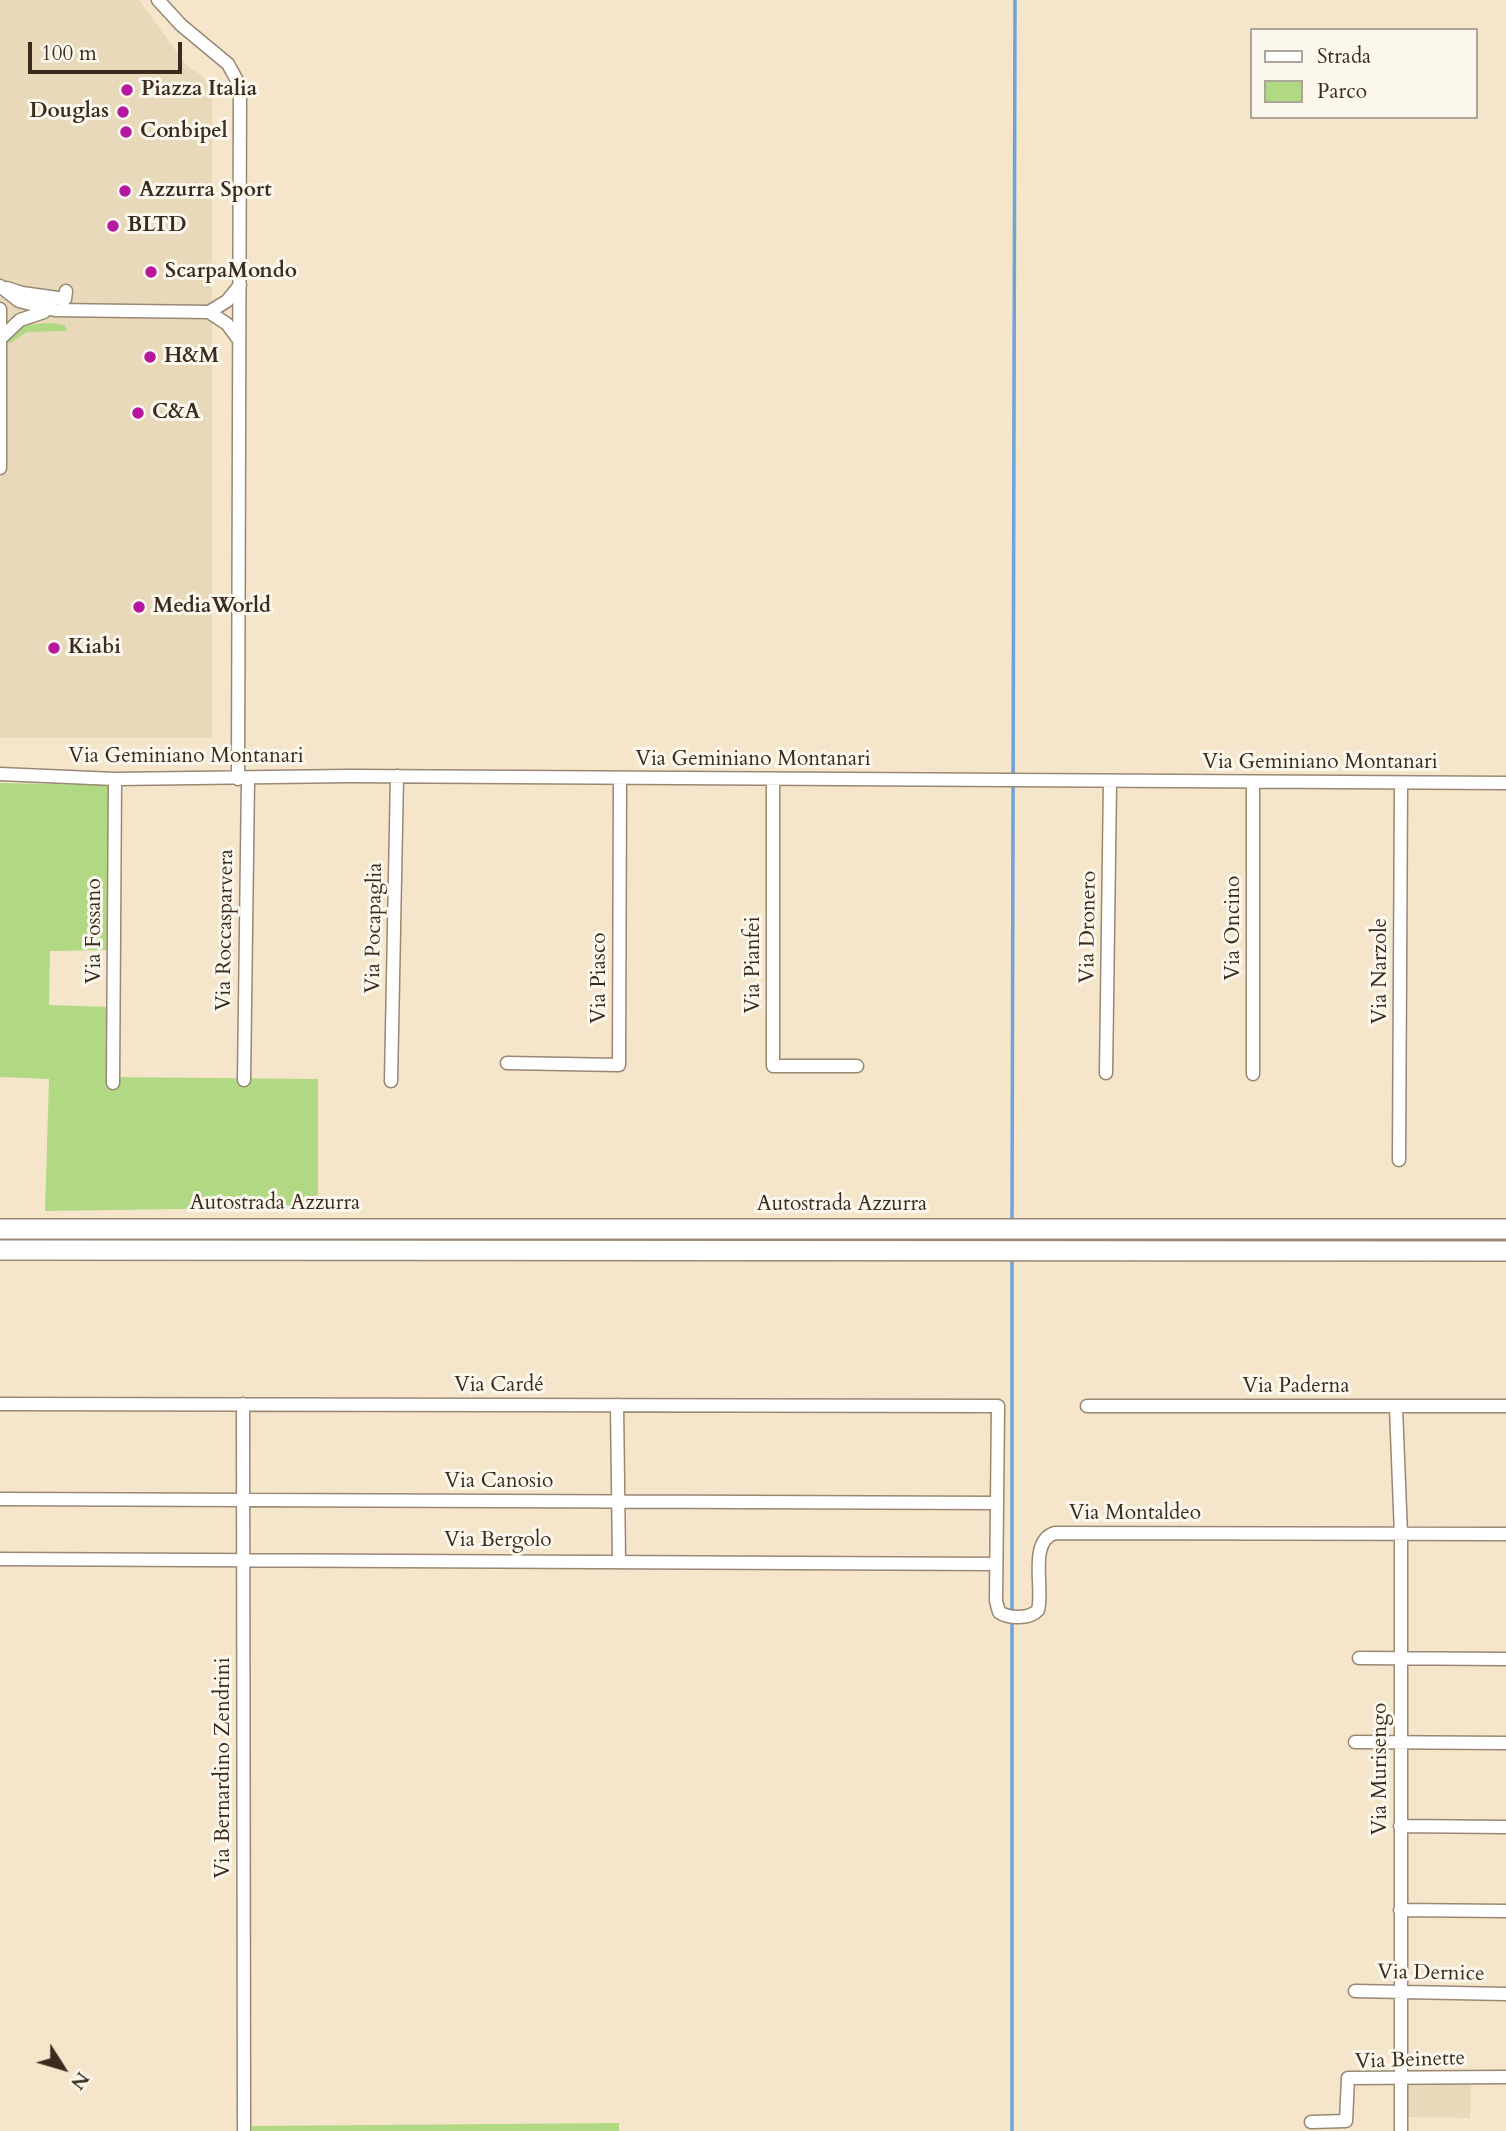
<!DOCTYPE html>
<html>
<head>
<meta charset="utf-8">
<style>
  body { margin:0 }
  #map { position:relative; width:1506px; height:2131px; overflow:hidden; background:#f4e5cb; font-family:Cardo,serif }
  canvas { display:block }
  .legend { position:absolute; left:1250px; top:28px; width:228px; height:91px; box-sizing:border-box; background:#fbf7ec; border:2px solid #aea59a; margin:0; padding:9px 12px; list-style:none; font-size:21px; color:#3b2a1e }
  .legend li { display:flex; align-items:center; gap:14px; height:35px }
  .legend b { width:35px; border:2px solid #aea59a }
  .north { position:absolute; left:28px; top:2033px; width:70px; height:70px; -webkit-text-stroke:5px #fbf7ec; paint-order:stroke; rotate:127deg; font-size:19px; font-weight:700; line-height:28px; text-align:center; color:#3b2a1e }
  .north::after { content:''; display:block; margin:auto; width:24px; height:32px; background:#3b2a1e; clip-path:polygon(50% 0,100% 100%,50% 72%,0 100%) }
  .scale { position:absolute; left:28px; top:42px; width:154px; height:32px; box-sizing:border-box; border:4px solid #3b2a1e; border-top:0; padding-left:9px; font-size:21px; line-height:24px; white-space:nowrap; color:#3b2a1e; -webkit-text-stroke:5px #fbf7ec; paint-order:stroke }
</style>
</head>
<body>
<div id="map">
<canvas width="1506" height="2131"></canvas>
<ul class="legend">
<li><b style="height:9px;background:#fff"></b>Strada</li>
<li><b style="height:19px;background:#b1d984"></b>Parco</li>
</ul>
<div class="north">N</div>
<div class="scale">100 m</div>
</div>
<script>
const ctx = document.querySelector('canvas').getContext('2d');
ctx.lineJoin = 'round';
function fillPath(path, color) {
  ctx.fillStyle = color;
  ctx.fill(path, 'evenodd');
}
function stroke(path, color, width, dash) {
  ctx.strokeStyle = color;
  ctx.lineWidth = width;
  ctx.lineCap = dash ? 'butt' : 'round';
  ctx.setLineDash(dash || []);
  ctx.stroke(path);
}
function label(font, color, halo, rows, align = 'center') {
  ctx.font = font + ' Cardo,serif';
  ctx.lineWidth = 6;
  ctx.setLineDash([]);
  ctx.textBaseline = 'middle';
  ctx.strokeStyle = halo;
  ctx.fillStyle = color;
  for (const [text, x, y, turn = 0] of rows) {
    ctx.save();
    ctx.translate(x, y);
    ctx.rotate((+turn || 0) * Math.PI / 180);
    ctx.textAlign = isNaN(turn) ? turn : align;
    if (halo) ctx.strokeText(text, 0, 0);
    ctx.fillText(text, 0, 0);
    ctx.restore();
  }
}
const built = new Path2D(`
  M0,0H139L187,66L201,75L212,88V738H0Z
  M1406,2083L1471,2084L1470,2118L1406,2117Z`);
const green = new Path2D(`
  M51,323L65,325L67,331L27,332L10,343L5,342L19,325Z
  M0,783L110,785L109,950L50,951L49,1005L109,1007L110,1077L318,1079V1207L45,1211L49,1079L0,1077Z
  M619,2123V2131H252V2126Z`);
const stream = new Path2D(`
  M1012,1223L1015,0
  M1012,2131V1259`);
const minor = new Path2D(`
  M158,0L181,25L228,64L240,86L238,779
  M0,286L19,301L55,310L209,312L227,324L239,340
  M7,288L22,293L65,299L66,291
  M0,309V468
  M209,312L227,301L240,285
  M0,339L20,320L44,312
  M0,774L115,779L349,776L1506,783
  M773,780V1066H857
  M507,1063L619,1065L620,778
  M1106,1073L1110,782
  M1253,1074V782
  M244,1080L248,779
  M391,1081L397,776
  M113,1083L115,779
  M1399,1160L1401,783
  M0,1404L998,1406L996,1601L999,1612C1009,1619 1030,1619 1038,1610C1044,1589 1028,1541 1055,1533L1506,1534
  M243,1404L244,2131
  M617,1405L619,1561
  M1087,1406H1506
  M1396,1407L1401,1535V2131
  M0,1499L997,1503
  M0,1559L996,1564
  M1359,1658L1506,1659
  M1355,1742L1506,1743
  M1400,1826L1506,1827
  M1400,1910L1506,1911
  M1355,1991L1506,1994
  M1311,2122L1346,2121L1348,2078L1506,2077`);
const highway = new Path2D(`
  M0,1229H1506
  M0,1250L1506,1251`);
const markers = [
  [127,90,7,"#b5179e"],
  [123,112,7,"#b5179e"],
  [126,132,7,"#b5179e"],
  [125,191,7,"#b5179e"],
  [113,226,7,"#b5179e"],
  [151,272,7,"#b5179e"],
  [150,357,7,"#b5179e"],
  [138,413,7,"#b5179e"],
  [139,607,7,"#b5179e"],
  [54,648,7,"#b5179e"]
];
const poiNames = [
  ["Piazza Italia",141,90],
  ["Douglas",109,112,"right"],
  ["Conbipel",140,132],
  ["Azzurra Sport",139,191],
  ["BLTD",127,226],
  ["ScarpaMondo",165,272],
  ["H&M",164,357],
  ["C&A",152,413],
  ["MediaWorld",153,607],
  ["Kiabi",68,648]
];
const streetNames = [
  ["Via Geminiano Montanari",186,757],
  ["Via Geminiano Montanari",753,760],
  ["Via Geminiano Montanari",1320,763],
  ["Via Dronero",1089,927,-89],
  ["Via Pocapaglia",375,928,-89],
  ["Via Oncino",1234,928,-90],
  ["Via Roccasparvera",226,930,-89],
  ["Via Fossano",95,931,-90],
  ["Via Pianfei",754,965,-90],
  ["Via Narzole",1381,971,-90],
  ["Via Piasco",600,978,-90],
  ["Autostrada Azzurra",275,1204],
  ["Autostrada Azzurra",842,1205],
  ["Via Cardé",499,1386],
  ["Via Paderna",1296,1387],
  ["Via Canosio",499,1482],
  ["Via Montaldeo",1135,1514],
  ["Via Bergolo",498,1541],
  ["Via Bernardino Zendrini",224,1768,-90],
  ["Via Murisengo",1381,1769,-90],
  ["Via Dernice",1431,1974,1],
  ["Via Beinette",1410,2061,-2]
];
fillPath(built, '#e8d9ba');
fillPath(green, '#b1d984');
stroke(stream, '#6ea2da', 3.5);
stroke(minor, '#988874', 15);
stroke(highway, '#988874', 22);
stroke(minor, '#fff', 12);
stroke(highway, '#fff', 19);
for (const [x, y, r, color] of markers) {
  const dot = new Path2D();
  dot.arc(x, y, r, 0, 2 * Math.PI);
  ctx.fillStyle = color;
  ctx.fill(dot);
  stroke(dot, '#fbf7ec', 2.5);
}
label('bold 21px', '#3b2a1e', '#fbf7ec', poiNames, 'left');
label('21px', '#3b2a1e', '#fbf7ec', streetNames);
</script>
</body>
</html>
